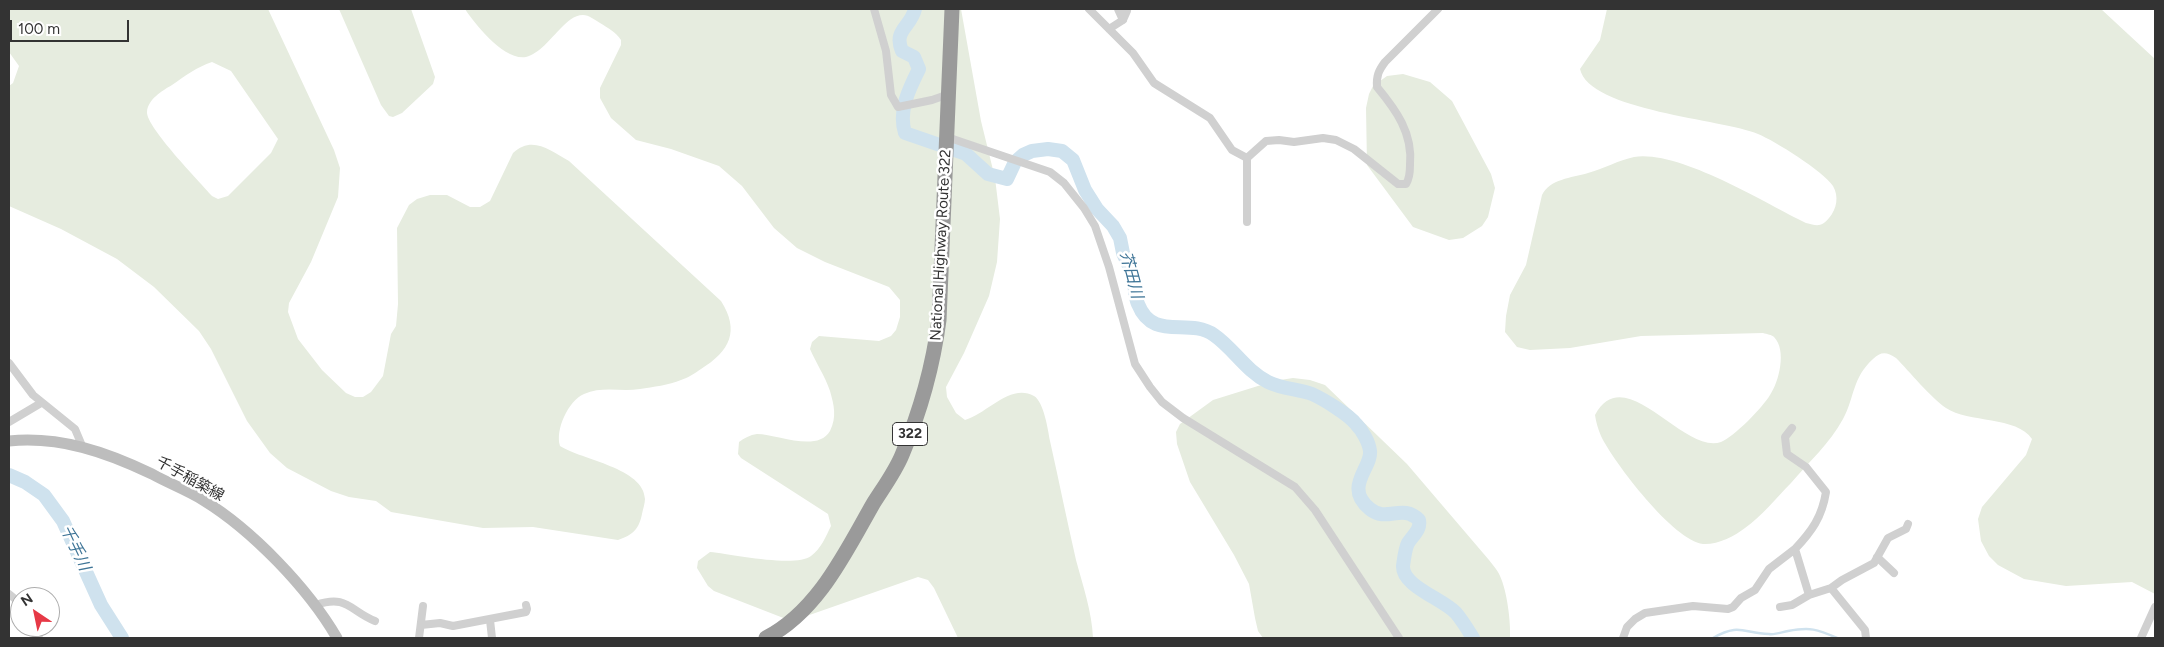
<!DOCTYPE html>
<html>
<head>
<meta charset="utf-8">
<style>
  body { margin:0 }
  #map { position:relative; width:2164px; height:647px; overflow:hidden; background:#fff; font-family:Figtree,sans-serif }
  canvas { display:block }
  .frame { position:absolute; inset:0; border:10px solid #333; pointer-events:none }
  .north { position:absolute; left:10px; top:587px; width:50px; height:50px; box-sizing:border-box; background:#fff; border:1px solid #adadad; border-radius:50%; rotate:326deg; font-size:14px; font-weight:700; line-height:20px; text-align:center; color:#333 }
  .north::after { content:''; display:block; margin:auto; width:18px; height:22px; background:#e63946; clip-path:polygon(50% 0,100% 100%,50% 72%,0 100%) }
  .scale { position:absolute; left:10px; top:20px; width:119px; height:22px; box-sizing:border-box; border:2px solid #333; border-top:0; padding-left:6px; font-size:15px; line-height:18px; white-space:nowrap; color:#333; -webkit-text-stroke:4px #fff; paint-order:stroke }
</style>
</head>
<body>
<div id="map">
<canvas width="2164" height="647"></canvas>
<div class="frame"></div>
<div class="north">N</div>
<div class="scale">100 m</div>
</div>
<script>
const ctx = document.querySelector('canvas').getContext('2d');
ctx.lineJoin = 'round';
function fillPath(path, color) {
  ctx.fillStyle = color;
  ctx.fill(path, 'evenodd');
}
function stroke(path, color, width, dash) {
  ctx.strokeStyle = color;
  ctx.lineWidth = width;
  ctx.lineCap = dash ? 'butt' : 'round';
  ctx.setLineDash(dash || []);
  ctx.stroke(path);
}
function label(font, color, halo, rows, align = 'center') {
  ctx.font = font + ' Figtree,"Noto Sans JP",sans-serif';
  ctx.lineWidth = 5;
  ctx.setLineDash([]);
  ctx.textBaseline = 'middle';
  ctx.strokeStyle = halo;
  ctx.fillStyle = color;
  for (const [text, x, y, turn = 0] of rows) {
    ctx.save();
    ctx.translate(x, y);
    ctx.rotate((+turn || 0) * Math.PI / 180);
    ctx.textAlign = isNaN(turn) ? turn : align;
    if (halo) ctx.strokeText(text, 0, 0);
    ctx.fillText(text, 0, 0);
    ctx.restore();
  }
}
const green = new Path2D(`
  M9,9H268L334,150L340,168L338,197L311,262L289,303L288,312L298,339L322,370L346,393L355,397H363L371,392L383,376L391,334L396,326L398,304L397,228L409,205L417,199L430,195H447L470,207H480L490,201L513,153C532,135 550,150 569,161L721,301C740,331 730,351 701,369C695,373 688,378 681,380C669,385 653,387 640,389C621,392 602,386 584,394C568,401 555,430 560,446C582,460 644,468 645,499C645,503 643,509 642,514C639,529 633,535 618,540L533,527L483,528L391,512L376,501L349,497L331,491L287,468L270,453L247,421L211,349L199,331L154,287L117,259L61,229L9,206V86L13,83L19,66L9,52ZM212,62L231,71L278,139L271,153L228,196L218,199L212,196C200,182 146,127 147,112C148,99 162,91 172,85C185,76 197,67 212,62Z
  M339,9H411L435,77L433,84L402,113L393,117L389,116L381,105Z
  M465,9H961L981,121L995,178L1000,219L997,262L989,296L964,353L946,387L947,397L956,413L965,420C987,414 1010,383 1034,396C1044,402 1048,430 1050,441C1059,481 1067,521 1076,560C1083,586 1092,612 1093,638H958L934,588L928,580L918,577L798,619H786L714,591L708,586L697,568L698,561L710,552C732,554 795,568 811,556C821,549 826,536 831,526L828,514L741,458L738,454L739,442C744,438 750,435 757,434C777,434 817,453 830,431C837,417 834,405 830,391C825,376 816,363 810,349L812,342L819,336L879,341L891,336L896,330L900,317V300L889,287L825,262L797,248L774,228L742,186L719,166L671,149L636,140L611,118L600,98V88L621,45V40C616,32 608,28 600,23C595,20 589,15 583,15C574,15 567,22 561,28C551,38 539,54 526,57C504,61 475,24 465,9Z
  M1607,9H2101L2155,59V594L2132,582L2066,586L2024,579L1998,565L1989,556L1981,541L1978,519L1982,507L2026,455L2032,439C2017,416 1968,423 1946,408C1931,398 1909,371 1896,358C1887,352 1881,351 1873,359C1852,378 1855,397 1843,419C1830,443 1809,462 1791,483C1776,498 1762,516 1745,528C1735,536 1717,545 1703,544C1674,541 1614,463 1601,436C1598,429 1596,422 1595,415C1625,359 1683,455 1721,442C1734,437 1763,407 1770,395C1779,382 1787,350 1774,337C1772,335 1767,334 1763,333L1641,336L1570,348L1530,350L1517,347L1505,332L1506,316L1510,295L1526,265L1542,195C1550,179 1571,178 1588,173C1603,169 1619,160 1634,157C1680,150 1764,203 1806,223C1817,226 1822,227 1829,218C1837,209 1839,196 1833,186C1823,171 1775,141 1758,134C1723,119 1589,111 1580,69L1600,40Z
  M1403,74L1430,82L1452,101L1491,174L1495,188L1488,217L1482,226L1463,238L1449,240L1413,227L1367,165L1366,108L1369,94L1373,86L1387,76Z
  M1293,378L1310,380L1325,385L1407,464L1489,560C1493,565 1498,571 1500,576C1507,591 1511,622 1510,638H1263L1258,631L1255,618L1249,584L1234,555L1190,482L1177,444L1176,432L1180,424L1213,400L1274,381Z`);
const stream = new Path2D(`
  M1713,638C1739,623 1743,633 1769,634C1775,635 1782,632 1788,631C1810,627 1817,629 1837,638`);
const river = new Path2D(`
  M915,9C911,27 893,30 902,51L914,57L919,69C909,89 898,111 905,133L966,154L988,174L1007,179L1015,162L1023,155L1032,151L1048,149L1062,151L1073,160L1085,190L1097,209L1113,226L1120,238L1123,253L1135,279L1134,282C1135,289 1135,298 1138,304C1153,342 1188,317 1214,335C1233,348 1246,371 1268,382C1282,389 1298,389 1312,394C1323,399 1348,414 1356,424C1362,430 1369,442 1370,451C1372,468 1343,487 1370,509C1387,523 1402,503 1419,520C1421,530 1413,535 1408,543C1405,549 1404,559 1403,566C1402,586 1443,599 1456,613C1462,620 1468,630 1473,638
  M9,475L25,482L44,495L63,521L101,605L122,638`);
const street = new Path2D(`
  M874,9L886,51L891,95L898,107L932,100L949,94
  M1089,9L1133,53L1154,83L1210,118L1232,150L1247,158
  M1118,9L1123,20
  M1109,29L1123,20L1127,11
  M947,137L1050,172L1064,183L1084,208L1095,226L1109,267L1135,364L1150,387L1162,402L1183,418L1295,487L1315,510L1399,638
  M1247,158L1266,141L1279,140L1294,142L1323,138L1336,140L1354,149L1398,184H1406C1410,178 1410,171 1410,165C1413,133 1396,110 1377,87C1376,76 1379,70 1385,62L1438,9
  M1247,158V222
  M9,363L33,395L75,429L83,448
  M9,422L41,403
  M1792,428L1785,437L1787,454L1806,467L1826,492C1822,517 1812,531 1795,549
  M1877,557L1894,573
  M1831,588L1842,580L1874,563L1888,538L1906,529L1908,524
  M9,594L20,603
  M316,605C347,594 350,611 375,621
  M1780,607L1792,605L1809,595L1831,588L1865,630L1866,638
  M490,620L492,638
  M421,625L440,623L453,626L526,612L527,609L526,605
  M36,627L39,638
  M419,638L423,606
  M1623,638L1627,627L1635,619L1645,613L1693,606L1728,609L1733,607L1741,598L1755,590L1769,569L1795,549L1809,595
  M2141,638L2155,607`);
const secondary = new Path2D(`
  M9,441C60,436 106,452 152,474C168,483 187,490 203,500C252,530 308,588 337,638`);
const highway = new Path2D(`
  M766,638C818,611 845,553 873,504C883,488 895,472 902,455C920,412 933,366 939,320L952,9`);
const shields = [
  [910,434,35]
];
const shieldNames = [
  ["322",910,434]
];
const streetNames = [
  ["National Highway Route 322",941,245,-87],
  ["千手稲築線",190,479,29]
];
const waterNames = [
  ["芥田川",1131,275,75],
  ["千手川",75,548,65]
];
fillPath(green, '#e6ecdf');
stroke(stream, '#cfe2ee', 2.5);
stroke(river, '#cfe2ee', 14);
stroke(street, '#d0d0d0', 8);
stroke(secondary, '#bdbdbd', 11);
stroke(highway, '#9a9a9a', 15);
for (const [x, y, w] of shields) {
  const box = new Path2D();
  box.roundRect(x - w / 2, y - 11.5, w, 23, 4);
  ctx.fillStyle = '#fff';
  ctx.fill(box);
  stroke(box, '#333', 1);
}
label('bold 14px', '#333', null, shieldNames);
label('15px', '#333', '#fff', streetNames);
label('italic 16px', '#3f7597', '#fff', waterNames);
</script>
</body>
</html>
